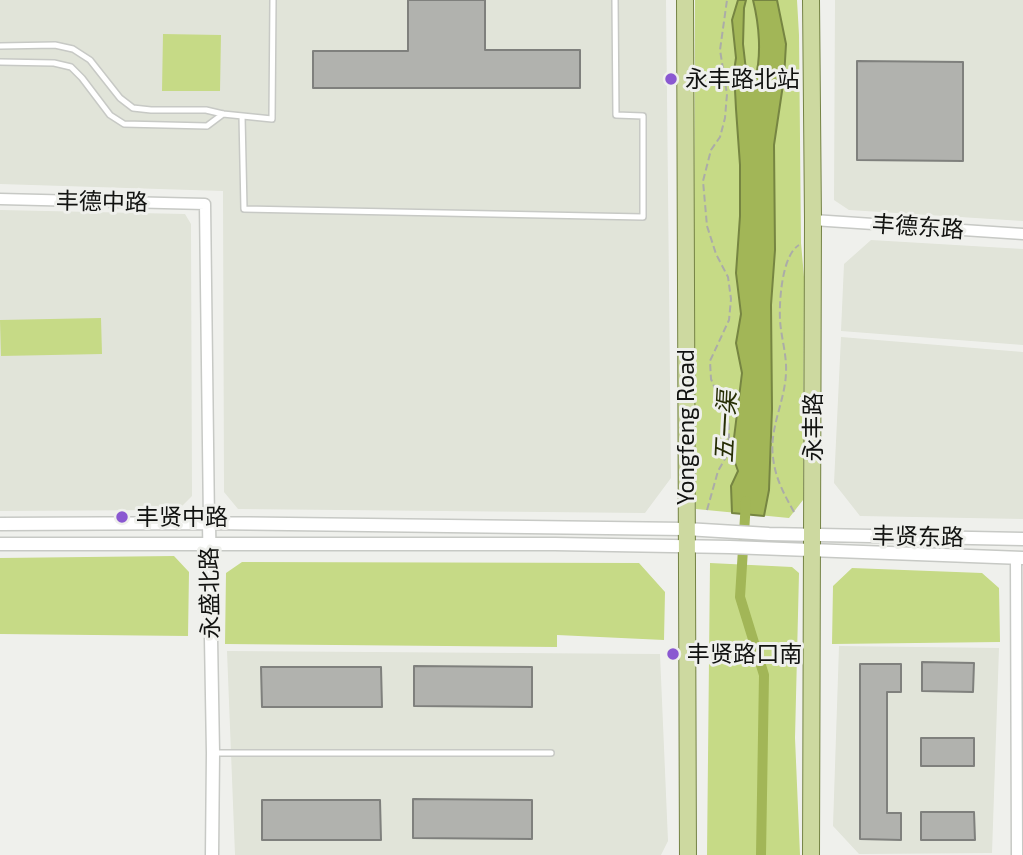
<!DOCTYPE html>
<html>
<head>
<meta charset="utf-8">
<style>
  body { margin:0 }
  canvas { display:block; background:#eff0ec }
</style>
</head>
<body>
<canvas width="1023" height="855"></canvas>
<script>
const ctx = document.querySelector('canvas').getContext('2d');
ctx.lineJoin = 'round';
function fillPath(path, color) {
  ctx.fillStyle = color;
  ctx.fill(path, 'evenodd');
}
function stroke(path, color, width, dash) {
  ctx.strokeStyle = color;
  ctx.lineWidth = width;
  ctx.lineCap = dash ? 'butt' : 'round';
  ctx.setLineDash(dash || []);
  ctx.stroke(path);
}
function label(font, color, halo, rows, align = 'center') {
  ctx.font = font + ' "Exo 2","Noto Sans SC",sans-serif';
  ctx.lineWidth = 6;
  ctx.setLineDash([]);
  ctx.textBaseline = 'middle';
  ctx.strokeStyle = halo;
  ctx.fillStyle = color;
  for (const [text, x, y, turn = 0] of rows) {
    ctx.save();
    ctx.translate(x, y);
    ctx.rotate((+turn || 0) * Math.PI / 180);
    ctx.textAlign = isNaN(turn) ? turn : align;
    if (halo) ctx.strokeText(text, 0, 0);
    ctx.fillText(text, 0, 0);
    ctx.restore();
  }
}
const built = new Path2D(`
  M0,0H666L671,478L645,513L238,509L224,492L223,191L0,184Z
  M835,0H1023V221L849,210L834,200Z
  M0,210L185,214L191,224L192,496L178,510L0,511Z
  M871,240L1023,249V345L841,331L844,264Z
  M841,337L1023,352V519L860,516L834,483Z
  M839,646L999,648L992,853L859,854L833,826Z
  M227,651L660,654L668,841L661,855H235Z`);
const green = new Path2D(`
  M695,0H797L799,35L801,243L804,277L803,500L789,518L696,509L693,482Z
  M163,34L221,35L220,91H162Z
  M101,318L102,354L1,356L0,320Z
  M174,556L189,572L188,636L0,634V558Z
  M242,562L639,563L665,592L664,640L557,635V647L225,644L226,573Z
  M710,563L792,567L799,573L795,738L800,855H707Z
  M852,568L982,573L999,588L1000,642L832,644L833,586Z`);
const water = new Path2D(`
  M738,0H746L744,8L743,44L747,79L752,81L755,79C762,55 759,24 753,0H777L786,44L784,78L774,145L775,250L771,305L772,409L769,490L764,516L732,513L731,486L738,471L732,454L742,373L736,343L741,314L736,273L740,216V165L736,109L734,71L736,58L732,20Z`);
const canal = new Path2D(`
  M746,501L740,597L764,675L761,855`);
const building = new Path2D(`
  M408,0H485V50H580V88H313V51H408Z
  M857,61L963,62V161L857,160Z
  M922,662L974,663L973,692L922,691Z
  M860,664H901V692H887V813H901V840L860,839Z
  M414,666L532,667V707L414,706Z
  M261,667H381L382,707H262Z
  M921,738H974V766H921Z
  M413,799L532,800V839L413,838Z
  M262,800H380L381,840H262Z
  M921,812H974L975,840H921Z`);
const path = new Path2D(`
  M707,510L718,471L726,457L729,437L728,412L718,396L711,379L710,361L729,320L731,299L728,277L716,254L707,226L703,181L711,150L720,137L725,118L727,94L720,50L727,0
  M794,512C784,494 775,478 773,457C769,429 785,401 786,373C787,355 781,337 780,320C779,301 782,255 799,245`);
const service = new Path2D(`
  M0,46L55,45L73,49L90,60L120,98L133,108L151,110H206L223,114L272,119L273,0
  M0,62L54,63L71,67L82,78L110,115L124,124L207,126L223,114
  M242,116L244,209L643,217V116L616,115L615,0
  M213,753H551`);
const minor = new Path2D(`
  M0,199L205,204L209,523
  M813,220L1023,234
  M1016,558L1017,855`);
const tertiary = new Path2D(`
  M209,523L213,753L212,855
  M0,524L209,523L686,529L769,534L1023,539
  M0,544H555L730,547L1023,558`);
const primary = new Path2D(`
  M685,0L688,855
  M811,0L813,220L811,855`);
const markers = [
  [671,79,7,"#8a58d1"],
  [122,517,7,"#8a58d1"],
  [673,654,7,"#8a58d1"]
];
const poiNames = [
  ["永丰路北站",685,79],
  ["丰贤中路",136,517],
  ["丰贤路口南",687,654]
];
const streetNames = [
  ["丰德中路",102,202,1],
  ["丰德东路",918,227,4],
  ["Yongfeng Road",686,427,-90],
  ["永丰路",813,427,-90],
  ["丰贤东路",918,537,1],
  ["永盛北路",210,593,-91]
];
const waterNames = [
  ["五一渠",726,427,-87]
];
fillPath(built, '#e1e4d9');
fillPath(green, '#c6da86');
fillPath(water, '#a2b657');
stroke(water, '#768542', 2);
stroke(canal, '#a2b657', 10);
fillPath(building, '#b1b2ae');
stroke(building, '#7f807d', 2);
stroke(service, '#c7c9c5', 8);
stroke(minor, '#c7c9c5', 13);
stroke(tertiary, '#c7c9c5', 15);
stroke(primary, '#758345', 18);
stroke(path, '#abaca8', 2, [7, 3.5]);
stroke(service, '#fff', 5);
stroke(minor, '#fff', 10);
stroke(tertiary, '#fff', 12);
stroke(primary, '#cdd9a0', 16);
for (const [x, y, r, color] of markers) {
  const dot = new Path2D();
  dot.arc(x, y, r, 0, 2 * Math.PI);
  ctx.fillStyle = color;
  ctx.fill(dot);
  stroke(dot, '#eff0ec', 2.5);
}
label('23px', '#111210', '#eff0ec', poiNames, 'left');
label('23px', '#111210', '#eff0ec', streetNames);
label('italic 24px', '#272e05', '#eff0ec', waterNames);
</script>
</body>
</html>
